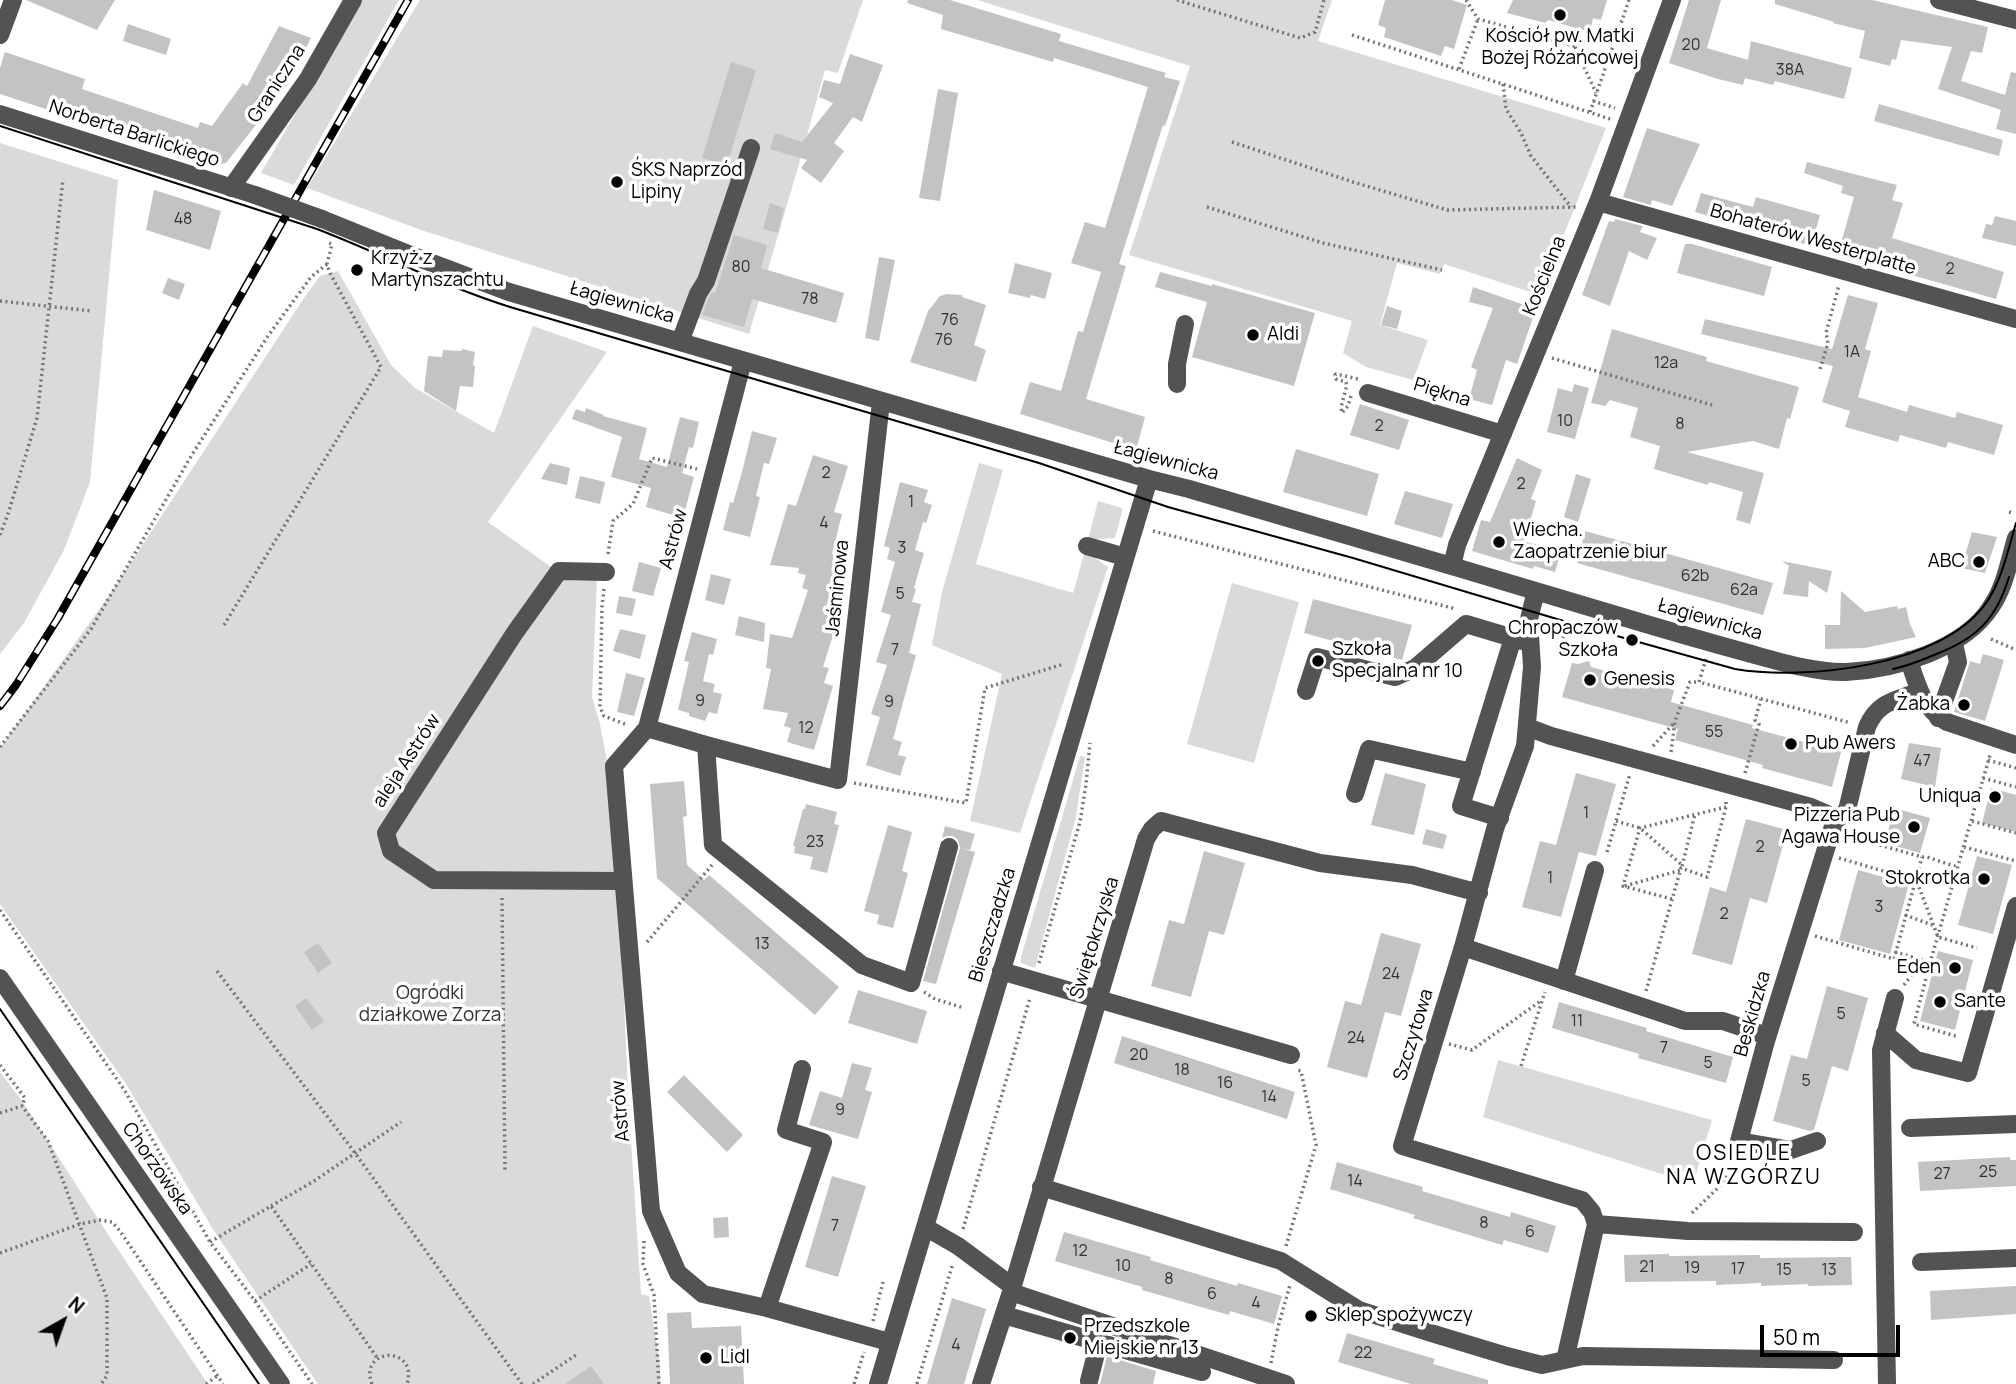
<!DOCTYPE html>
<html>
<head>
<meta charset="utf-8">
<style>
  body { margin:0 }
  #map { position:relative; width:2016px; height:1384px; overflow:hidden; background:#fff; font-family:Manrope,sans-serif }
  canvas { display:block }
  .north { position:absolute; left:28px; top:1286px; width:70px; height:70px; -webkit-text-stroke:5px #fff; paint-order:stroke; rotate:40deg; font-size:19px; font-weight:700; line-height:28px; text-align:center; color:#000 }
  .north::after { content:''; display:block; margin:auto; width:24px; height:32px; background:#000; clip-path:polygon(50% 0,100% 100%,50% 72%,0 100%) }
  .scale { position:absolute; left:1760px; top:1325px; width:140px; height:32px; box-sizing:border-box; border:4px solid #000; border-top:0; padding-left:9px; font-size:21px; line-height:24px; white-space:nowrap; color:#000; -webkit-text-stroke:5px #fff; paint-order:stroke }
</style>
</head>
<body>
<div id="map">
<canvas width="2016" height="1384"></canvas>
<div class="north">N</div>
<div class="scale">50 m</div>
</div>
<script>
const ctx = document.querySelector('canvas').getContext('2d');
ctx.lineJoin = 'round';
function fillPath(path, color) {
  ctx.fillStyle = color;
  ctx.fill(path, 'evenodd');
}
function stroke(path, color, width, dash) {
  ctx.strokeStyle = color;
  ctx.lineWidth = width;
  ctx.lineCap = dash ? 'butt' : 'round';
  ctx.setLineDash(dash || []);
  ctx.stroke(path);
}
function label(font, color, halo, rows, align = 'center') {
  ctx.font = font + ' Manrope,sans-serif';
  ctx.lineWidth = 7;
  ctx.setLineDash([]);
  ctx.textBaseline = 'middle';
  ctx.strokeStyle = halo;
  ctx.fillStyle = color;
  for (const [text, x, y, turn = 0] of rows) {
    ctx.save();
    ctx.translate(x, y);
    ctx.rotate((+turn || 0) * Math.PI / 180);
    ctx.textAlign = isNaN(turn) ? turn : align;
    if (halo) ctx.strokeText(text, 0, 0);
    ctx.fillText(text, 0, 0);
    ctx.restore();
  }
}
const green = new Path2D(`
  M361,0H399L294,185L261,173Z
  M420,0H863L838,73L825,70L799,164L749,334L424,231L307,188Z
  M977,0H1332L1318,41L1606,128L1540,295L1444,264L1440,274L1397,263L1380,325L1428,340L1413,380L1366,367L1343,353L1352,321L1129,255L1190,66Z
  M0,143L118,180L90,482L64,550L24,623L0,654Z
  M338,271L391,365L415,388L494,433L533,326L607,352L488,522L551,567L597,578L592,697L600,724L615,805L629,1111L641,1294L649,1296L660,1364V1384H318L214,1231L126,1084L0,904V748L113,590L304,298L320,276Z
  M979,463L1003,470L976,564L1073,593L1085,551L1108,567L1020,833L970,821L1002,674L932,645L942,592Z
  M1098,501L1122,508V512L1115,538L1088,540Z
  M1232,583L1299,602L1254,763L1187,744Z
  M1080,756L1085,757L1076,817L1035,968L1021,963V957Z
  M1498,1060L1712,1120L1693,1184L1483,1117Z
  M0,1072L22,1101L113,1242L208,1384H0Z`);
const building = new Path2D(`
  M26,0H115L97,30Z
  M908,0H950L1061,34L1059,41L1166,73L1164,77L1180,81L1165,126L1163,125L1119,264L1126,266L1086,399L1145,417L1136,450L1020,414L1030,382L1061,391L1078,331L1083,332L1101,272L1071,263L1085,222L1105,228L1148,87L1054,58L1053,62L941,29L943,15L907,3Z
  M1385,0H1452L1467,5L1454,49L1445,46L1441,56L1384,37L1386,28L1378,25Z
  M1513,0H1607L1601,20L1593,18L1590,32L1548,20L1545,23L1507,13Z
  M1689,0H1721L1707,48L1748,60L1751,41L1852,68L1844,99L1775,81L1773,85L1745,78L1743,85L1718,79L1669,63Z
  M1775,0H1872L1988,27L1982,53L1971,51L1961,81L2005,95L2011,72L2016,73V134L1996,129L2001,110L1938,89L1952,47L1901,40L1896,60L1892,59L1890,66L1859,58L1865,31L1833,23L1834,22L1775,4Z
  M128,24L171,39L166,55L123,41Z
  M279,26L311,38L288,84L226,163L216,165L0,94V68L5,52L85,79L82,89L198,128L200,122L212,126L243,83L247,86Z
  M850,54L883,65L862,122L853,117L834,143L844,151L821,183L801,168L807,160L770,149L775,133L802,142L833,103L819,97L824,80L840,84Z
  M731,62L756,70L727,165L702,158Z
  M938,89L958,93L940,201L919,198Z
  M1879,104L2003,140L1999,156L1874,121Z
  M1647,128L1700,144L1672,206L1652,200L1651,205L1623,197Z
  M1807,162L1897,185L1892,200L1903,203L1892,238L2004,272L1996,299L1838,254L1854,197L1841,193L1843,186L1804,173Z
  M154,190L221,211L210,250L146,230Z
  M1701,193L1753,207L1756,197L1820,215L1811,246L1695,212Z
  M770,203L784,208L778,233L763,229Z
  M1995,216L2016,221V246L1982,238L1986,224L1992,225Z
  M1615,219L1643,226L1640,232L1657,238L1647,260L1629,251L1610,306L1582,295L1609,221L1614,222Z
  M734,235L767,245L761,268L844,293L836,323L752,299L744,327L702,315L708,299L712,292L715,293Z
  M1685,244H1692L1772,267L1764,296L1677,273Z
  M879,257L895,260L879,341L865,338Z
  M1015,263L1052,273L1045,299L1031,295L1030,298L1008,293Z
  M1160,272L1212,286V284L1315,313L1294,386L1192,357L1207,302L1155,287Z
  M168,278L185,284L179,300L162,293Z
  M1473,287L1536,309L1517,364L1506,360L1492,405L1469,399L1477,370L1471,367L1493,308L1469,302Z
  M947,294L962,295V297L986,305L974,345L986,350L976,382L910,362L928,311L940,296Z
  M1848,295L1878,303L1865,349L1871,351L1858,397L1907,412L1909,405L1955,418L1957,412L2003,425L1994,455L1948,442L1946,448L1900,435L1898,442L1845,427L1850,411L1822,402L1833,366L1701,334L1705,319L1832,349Z
  M1387,306L1402,311L1397,329L1381,325Z
  M1612,329L1707,357L1706,361L1799,387L1790,419L1787,418L1779,449L1753,441L1687,452L1764,473L1750,524L1736,520L1743,492L1709,482L1708,485L1654,469L1660,446L1630,437L1638,408L1610,400L1605,406L1591,403Z
  M463,349L475,352L473,364L475,367L473,387L460,386L456,411L424,391L428,356L442,357L443,350L461,351Z
  M1574,384L1589,388L1575,439L1547,432L1558,388L1572,392Z
  M1360,404L1409,420L1399,450L1350,435Z
  M586,408L604,415L603,416L647,428L639,459L667,467L680,417L699,422L693,448L689,447L682,473L694,477L683,518L646,507L651,488L611,477L622,437L572,419L576,409L585,412Z
  M752,431L777,438L769,464L764,463L756,496L760,497L750,537L723,530L730,502L733,503L742,472Z
  M1296,449L1379,474L1367,516L1283,492Z
  M813,455L848,466L834,512L842,514L832,554L841,557L824,614L834,617L830,631L834,632L823,667L829,668L824,683L833,686L814,750L787,742L791,728L784,726L788,713L763,709L771,669L766,668L770,634L792,638L808,590L802,588L806,575L798,573L799,568L770,565L788,504L796,506Z
  M1517,458L1542,470L1531,499L1536,501L1524,541L1561,551L1555,572L1534,566L1533,569L1472,551L1481,520L1490,522Z
  M550,463L570,468L567,485L541,479Z
  M1576,474L1591,479L1578,522L1564,517Z
  M580,476L605,482L600,504L575,498Z
  M900,482L928,490L924,502L932,505L926,523L923,522L915,550L924,553L914,588L916,589L912,602L921,604L909,653L916,655L893,739L902,742L898,755L906,757L900,776L866,765L880,717L871,714L887,665L876,662L891,615L881,612L895,562L887,559L890,548L884,546Z
  M1405,491L1453,504L1442,538L1394,524Z
  M1585,531L1773,583L1763,615L1577,563Z
  M1972,532L1997,537L1985,573L1961,568Z
  M1782,561L1832,571L1827,593L1809,581L1808,597L1783,594L1789,566Z
  M639,562L661,568L653,596L632,591Z
  M711,574L731,579L724,605L705,600Z
  M1841,591L1865,612L1897,606L1898,609L1906,607L1910,624L1916,637L1865,648L1825,649V625H1840Z
  M619,596L636,599L632,616L616,613Z
  M1313,599L1412,625L1402,660L1304,633Z
  M739,616L765,623L764,642L735,635Z
  M620,629L646,635L640,659L613,651Z
  M692,632L717,639L713,655L709,654L703,681L715,684L713,692L722,694L717,714L709,712L705,721L689,716V713L678,710L689,662L684,661Z
  M1983,654L2004,660L1985,721L1954,712L1970,661L1980,664Z
  M1589,661L1591,667L1674,690L1671,702L1753,725L1752,728L1841,752L1832,787L1762,768L1763,765L1675,740L1678,729L1562,697L1572,663L1578,664Z
  M626,673L645,678L634,716L617,712Z
  M1909,743L1941,748L1935,787L1901,779Z
  M1385,773L1426,784L1414,835L1371,825Z
  M1576,773L1616,784L1596,856L1579,852L1561,917L1522,907L1540,841L1556,845Z
  M684,781L687,816L683,817L687,865L704,880L709,875L839,987L815,1015L657,878L650,784Z
  M1991,788L2016,795V832L1982,823Z
  M806,804L837,812L834,824L839,825L827,873L810,869L813,857L794,853L795,846H793L803,809H805Z
  M1894,808L1930,818L1920,853L1885,843Z
  M1746,819L1787,830L1767,903L1750,898L1732,965L1692,954L1710,887L1726,892Z
  M888,825L912,832L902,871L908,873L893,928L877,924L879,915L864,911Z
  M945,826L975,834L970,850L960,848L958,840L953,836H947L942,838Z
  M1426,829L1447,835L1443,849L1422,844Z
  M960,848L975,852L936,984L923,981Z
  M1204,851L1245,863L1224,935L1209,931L1191,997L1151,986L1169,920L1184,924Z
  M1977,856L2012,865L1993,934L1958,925Z
  M1858,870L1909,884L1890,954L1839,940Z
  M1381,933L1421,944L1401,1016L1385,1012L1367,1078L1327,1067L1345,1001L1361,1005Z
  M318,943L332,963L318,973L304,952Z
  M1938,951L1973,960L1955,1030L1920,1021Z
  M1827,986L1868,998L1848,1071L1832,1066L1814,1130L1810,1131L1773,1121L1791,1055L1807,1059Z
  M858,990L927,1011L917,1044L848,1023Z
  M306,998L324,1021L312,1030L295,1006Z
  M1559,1002L1647,1028L1646,1031L1733,1057L1726,1083L1638,1058L1639,1054L1552,1028Z
  M1122,1036L1295,1092L1287,1119L1114,1063Z
  M852,1063L872,1068L865,1090L872,1092L858,1139L809,1125L820,1091L842,1098Z
  M684,1075L743,1135L727,1152L667,1092Z
  M2010,1157V1160H2016V1186L1920,1191L1918,1162Z
  M1337,1162L1423,1187L1422,1191L1510,1217L1511,1212L1556,1226L1548,1253L1504,1240L1502,1245L1413,1218L1415,1215L1330,1189Z
  M832,1176L866,1186L838,1277L805,1267Z
  M728,1217L729,1237L714,1238L713,1218Z
  M1064,1232L1151,1257L1150,1260L1237,1286L1238,1283L1282,1296L1274,1324L1230,1311L1229,1315L1187,1303L1142,1290V1287L1055,1261Z
  M1669,1254V1256L1760,1255V1258L1851,1257L1852,1285L1808,1286V1284L1761,1286V1283L1716,1285V1281L1625,1282L1624,1255Z
  M2016,1286V1314L1931,1320L1930,1291Z
  M952,1298L986,1309L964,1384H927Z
  M691,1312L692,1328L741,1326L744,1384H670L667,1313Z
  M1347,1333L1435,1359L1433,1364L1488,1380V1384H1411L1338,1362Z
  M1107,1356L1156,1371L1153,1384H1100Z
  M591,1366L604,1384H565Z`);
const path = new Path2D(`
  M1177,0L1300,38L1315,32L1324,0
  M1466,0L1478,19L1574,46L1620,26L1629,0
  M1352,35L1610,119
  M1575,47L1596,93
  M1459,69L1478,19
  M1503,84L1506,109L1521,133L1531,156L1571,207
  M1593,101L1615,108
  M1590,112L1620,26
  M1232,142L1353,182L1447,210L1576,207
  M1207,207L1323,243L1442,270
  M0,301L92,311
  M1552,358L1712,405
  M1820,369L1828,343L1826,333L1839,285
  M1351,396L1348,406L1342,413L1341,407L1347,385L1346,382L1336,379L1335,375L1336,374L1358,379
  M2009,512L2013,513
  M1153,531L1456,609
  M0,535L9,511L37,418L63,179
  M608,554L613,521L633,504L652,458L697,469
  M604,589L602,606L600,707L604,716L627,725
  M224,625L381,367L330,273L327,264L332,244L329,243
  M1563,638L1568,620
  M1991,639L2016,650
  M1706,659L1699,682L1851,723
  M1653,746L1674,723
  M0,747L91,629L193,453L268,336L311,277L327,264
  M1671,752L1675,721L1690,682H1699
  M1988,760L2016,768
  M1745,773L1759,724L1755,720L1761,699
  M1983,778L2016,787
  M854,783L966,803L985,688L1064,664
  M1616,821L1640,828L1682,865
  M1972,821L2016,833
  M1848,836L1922,857H1927L1957,867
  M1964,847L2016,861
  M1607,852L1630,774
  M1839,858L1917,881L1955,868
  M1682,866L1695,814
  M1917,882L1938,937L1977,948
  M1625,886L1681,870
  M502,898L505,1171
  M1672,899L1623,886L1640,828L1726,807
  M0,910L125,1091L210,1242L255,1301L312,1384
  M1905,915L1935,926
  M1815,936L1894,959L1922,857
  M647,942L712,865
  M1895,952L1923,960
  M1039,963L1080,822L1086,784L1090,743
  M1930,963L1914,1024L1959,1037
  M217,971L355,1153L522,1384
  M1904,985L1923,960L1930,963L1990,755
  M1646,991L1681,868L1707,877L1726,807V801
  M924,992L935,999L964,1008
  M1449,1044L1472,1050L1542,1000
  M0,1065L25,1098L22,1106
  M1521,1066L1545,992
  M0,1113L22,1106L48,1141L107,1298V1376L101,1384
  M271,1206L314,1181L401,1122
  M1692,1213L1725,1181L1731,1155
  M963,1229L1030,998
  M644,1241L643,1264L654,1295L659,1384
  M210,1242L271,1206L378,1359
  M1286,1246L1316,1145L1301,1071L1297,1070
  M0,1253L80,1224L101,1220L112,1222L120,1231L223,1384
  M255,1301L311,1264
  M873,1321L883,1282
  M1271,1363L1278,1327L1290,1285
  M206,1384L217,1376
  M372,1384C358,1347 419,1345 407,1384
  M533,1384L576,1355
  M854,1384L864,1352
  M917,1384L953,1263`);
const minor = new Path2D(`
  M1939,0L2016,20
  M0,35L13,0
  M0,114L255,195
  M231,188L308,79L353,0
  M1598,202L2016,319
  M322,219L416,257L509,292L1149,479L1189,489C1331,531 1474,572 1616,615C1659,628 1704,641 1748,653C1777,661 1816,673 1846,672C1895,670 1964,649 1991,607C2005,587 2009,561 2016,538
  M680,342L698,294L706,281L751,148
  M743,361L647,728L614,766L651,1211L678,1273L703,1294L767,1308L889,1342
  M1177,384V364L1185,324
  M1368,393L1503,434
  M881,402L838,780L706,745L713,845L862,965L911,983L949,847
  M1087,546L1125,557
  M1452,566L1457,545L1598,202L1672,0
  M606,572L559,571L514,634L386,833L391,851L434,880L622,881
  M1536,591L1529,619L1532,667L1525,746L1495,829L1463,947L1402,1146L1582,1200L1592,1212L1596,1224L1565,1360
  M1909,660C1917,685 1923,709 1947,722L2016,745
  M1306,691L1317,657L1395,677L1415,668L1466,624L1513,638
  M1938,718L1958,662L1954,643
  M1527,727L1551,736L1811,807L1827,814L1834,823L1766,1041L1739,1141L1791,1150L1817,1141
  M647,728L706,745
  M1355,794L1369,749L1472,772
  M1500,818L1461,806L1513,638L1522,641
  M1834,823L1847,810L1867,727C1878,701 1895,701 1920,691
  M1463,947L1685,1021H1723L1767,1036
  M1001,971L1291,1055
  M0,978L281,1384
  M1564,981L1595,870
  M1885,1033L1916,1060L1968,1073L2016,906
  M1910,1128L2016,1124
  M1041,1187L1281,1261L1359,1310L1431,1333L1507,1356L1542,1365L1583,1356L1834,1360
  M1596,1224L1688,1231L1854,1232
  M925,1227L958,1246L1012,1286
  M1921,1262L2016,1258
  M1011,1292L1286,1384
  M767,1308L823,1142L786,1130L802,1069
  M1004,1315L1202,1372
  M1089,1381L1099,1342
  M878,1384L1149,479
  M981,1384L1011,1292L1146,839L1152,829L1161,821L1320,863L1412,875L1479,893
  M1887,1384L1881,1050L1895,998`);
const tram = new Path2D(`
  M0,126L317,229C382,254 443,286 510,307L1039,463L1168,507L1353,558L1567,622L1735,669C1805,681 1942,666 1986,603C2002,580 2008,550 2016,523
  M1893,669C1907,666 1920,661 1934,655C1976,639 1996,620 2009,577
  M0,1009L259,1384`);
const rail = new Path2D(`
  M0,706L16,685L58,618L408,0`);
const minorBridge = new Path2D(`
  M255,195L322,219`);
const markers = [
  [1560,15,7,"#000"],
  [617,182,7,"#000"],
  [357,270,7,"#000"],
  [1253,335,7,"#000"],
  [1499,542,7,"#000"],
  [1979,562,7,"#000"],
  [1632,640,7,"#000"],
  [1318,661,7,"#000"],
  [1590,680,7,"#000"],
  [1964,705,7,"#000"],
  [1791,744,7,"#000"],
  [1995,797,7,"#000"],
  [1914,827,7,"#000"],
  [1984,879,7,"#000"],
  [1955,968,7,"#000"],
  [1940,1002,7,"#000"],
  [1311,1316,7,"#000"],
  [1070,1338,7,"#000"],
  [706,1358,7,"#000"]
];
const numberNames = [
  ["20",1691,46],
  ["38A",1790,71],
  ["48",183,220],
  ["80",741,268],
  ["2",1950,270],
  ["78",810,300],
  ["76",950,321],
  ["76",944,341],
  ["1A",1852,353],
  ["12a",1666,364],
  ["10",1565,422],
  ["8",1680,425],
  ["2",1379,427],
  ["2",826,474],
  ["2",1521,485],
  ["1",911,503],
  ["4",824,524],
  ["3",902,549],
  ["62b",1695,577],
  ["62a",1744,591],
  ["5",900,595],
  ["7",895,651],
  ["9",700,702],
  ["9",889,703],
  ["12",806,729],
  ["55",1714,733],
  ["47",1922,762],
  ["1",1586,814],
  ["23",815,843],
  ["2",1760,848],
  ["1",1550,879],
  ["3",1879,908],
  ["2",1724,915],
  ["13",762,945],
  ["24",1391,975],
  ["5",1841,1015],
  ["11",1577,1022],
  ["24",1356,1039],
  ["7",1664,1049],
  ["20",1139,1056],
  ["5",1708,1064],
  ["18",1182,1071],
  ["5",1806,1082],
  ["16",1225,1084],
  ["14",1269,1098],
  ["9",840,1111],
  ["25",1988,1173],
  ["27",1942,1175],
  ["14",1355,1182],
  ["8",1484,1224],
  ["7",835,1227],
  ["6",1530,1233],
  ["12",1080,1252],
  ["10",1123,1267],
  ["21",1647,1268],
  ["19",1692,1269],
  ["17",1738,1270],
  ["15",1784,1271],
  ["13",1829,1271],
  ["8",1169,1280],
  ["6",1212,1295],
  ["4",1256,1304],
  ["4",956,1346],
  ["22",1363,1354]
];
const poiNames = [
  ["Kościół pw. Matki",1560,37,"center"],
  ["Bożej Różańcowej",1560,59,"center"],
  ["ŚKS Naprzód",631,171],
  ["Lipiny",631,193],
  ["Krzyż z",371,259],
  ["Martynszachtu",371,281],
  ["Aldi",1267,335],
  ["Wiecha.",1513,531],
  ["Zaopatrzenie biur",1513,553],
  ["ABC",1965,562,"right"],
  ["Chropaczów",1618,629,"right"],
  ["Szkoła",1618,651,"right"],
  ["Szkoła",1332,650],
  ["Specjalna nr 10",1332,672],
  ["Genesis",1604,680],
  ["Żabka",1950,705,"right"],
  ["Pub Awers",1805,744],
  ["Uniqua",1981,797,"right"],
  ["Pizzeria Pub",1900,816,"right"],
  ["Agawa House",1900,838,"right"],
  ["Stokrotka",1970,879,"right"],
  ["Eden",1941,968,"right"],
  ["Sante",1954,1002],
  ["Sklep spożywczy",1325,1316],
  ["Przedszkole",1084,1327],
  ["Miejskie nr 13",1084,1349],
  ["Lidl",720,1358]
];
const streetNames = [
  ["Graniczna",277,84,-57],
  ["Norberta Barlickiego",134,134,18],
  ["Bohaterów Westerplatte",1813,240,16],
  ["Kościelna",1545,276,-68],
  ["Łagiewnicka",622,303,16],
  ["Piękna",1442,393,17],
  ["Łagiewnicka",1166,461,15],
  ["Astrów",674,539,-75],
  ["Jaśminowa",838,588,-84],
  ["Łagiewnicka",1710,620,16],
  ["aleja Astrów",407,761,-57],
  ["Bieszczadzka",993,925,-73],
  ["Świętokrzyska",1095,938,-73],
  ["Beskidzka",1753,1014,-74],
  ["Szczytowa",1414,1035,-73],
  ["Astrów",621,1111,-95],
  ["Chorzowska",157,1169,55]
];
const parkNames = [
  ["Ogródki",430,994],
  ["działkowe Zorza",430,1016]
];
const neighbourhoodNames = [
  ["OSIEDLE",1744,1154],
  ["NA WZGÓRZU",1744,1178]
];
fillPath(green, '#dadada');
fillPath(building, '#c3c3c3');
stroke(path, '#757575', 3.5, [2, 3.5]);
stroke(minor, '#535353', 18);
stroke(tram, '#000', 2);
stroke(rail, '#000', 8);
stroke(rail, '#fff', 5, [16]);
stroke(minorBridge, '#535353', 18);
for (const [x, y, r, color] of markers) {
  const dot = new Path2D();
  dot.arc(x, y, r, 0, 2 * Math.PI);
  ctx.fillStyle = color;
  ctx.fill(dot);
  stroke(dot, '#fff', 2.5);
}
label('16px', '#313131', null, numberNames);
label('19px', '#000', '#fff', poiNames, 'left');
label('19px', '#000', '#fff', streetNames);
label('19px', '#313131', '#fff', parkNames);
ctx.letterSpacing = '2px';
label('21px', '#000', '#fff', neighbourhoodNames);
ctx.letterSpacing = '0px';
</script>
</body>
</html>
